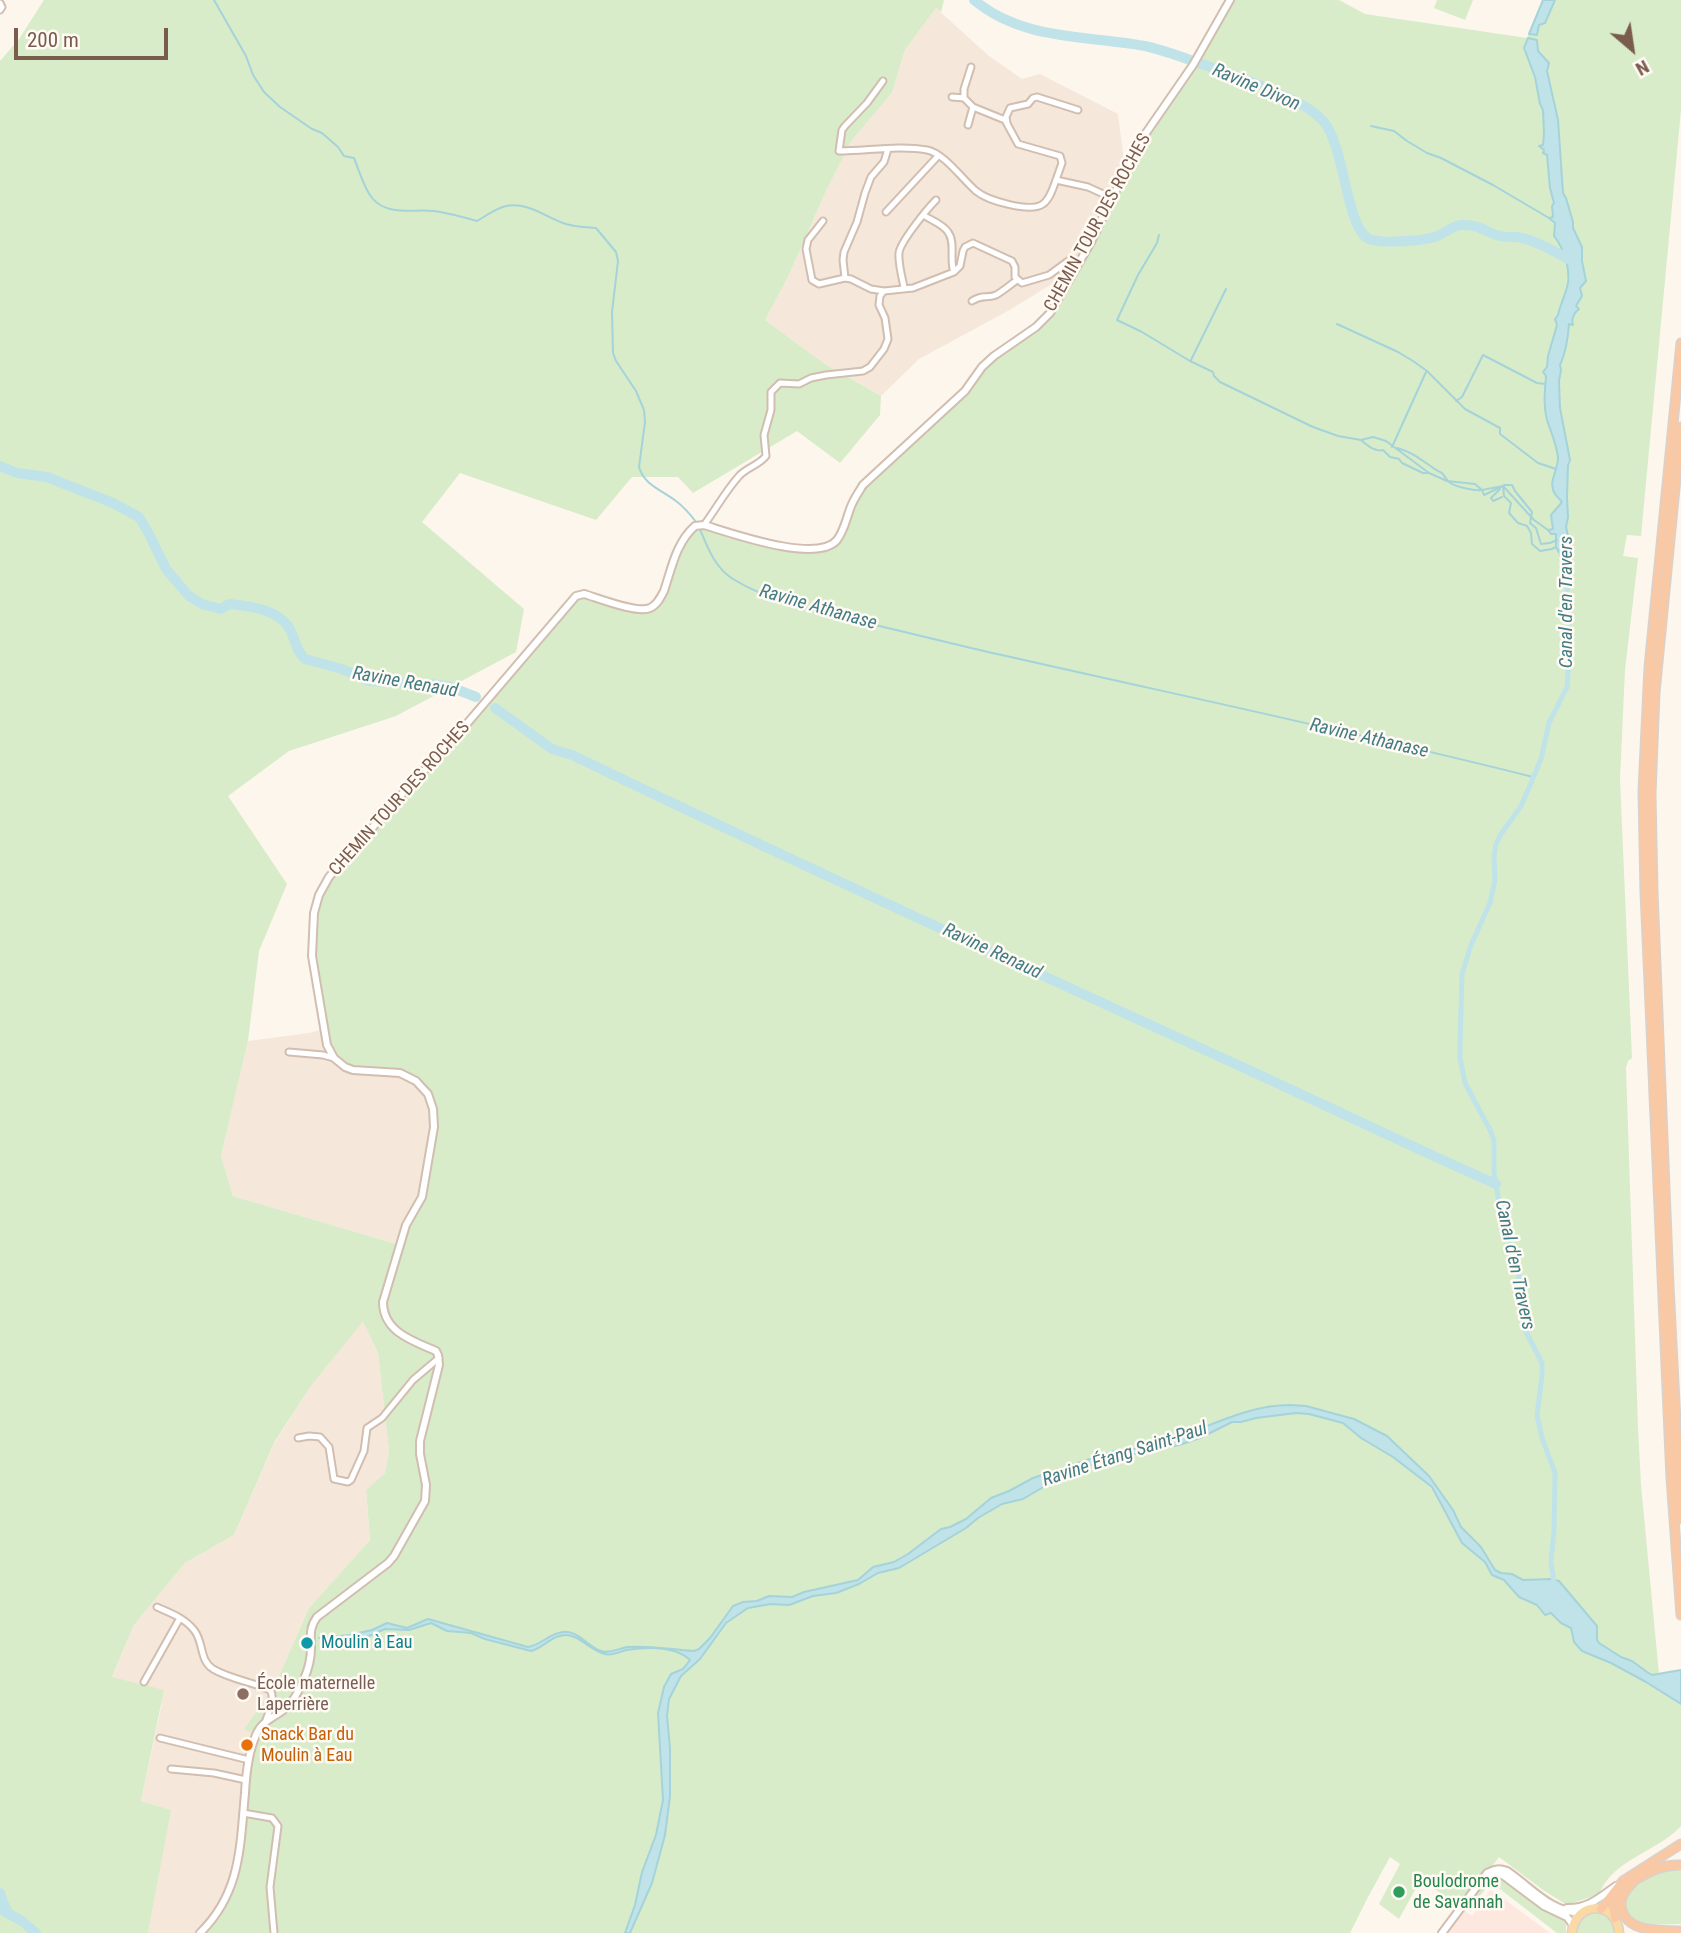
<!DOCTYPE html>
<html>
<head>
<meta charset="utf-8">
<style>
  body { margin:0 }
  #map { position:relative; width:1681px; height:1933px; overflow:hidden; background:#fdf6ec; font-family:"Roboto Condensed",sans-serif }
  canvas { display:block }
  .north { position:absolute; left:1597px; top:14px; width:70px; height:70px; -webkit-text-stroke:5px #fffaf3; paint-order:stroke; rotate:151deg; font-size:19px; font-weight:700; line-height:28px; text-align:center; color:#7a5c4d }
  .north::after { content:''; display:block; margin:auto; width:24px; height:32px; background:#7a5c4d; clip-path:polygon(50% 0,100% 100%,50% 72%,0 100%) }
  .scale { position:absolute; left:14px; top:28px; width:154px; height:32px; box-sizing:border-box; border:4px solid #7a5c4d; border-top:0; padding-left:9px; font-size:21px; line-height:24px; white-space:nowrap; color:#7a5c4d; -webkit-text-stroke:5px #fffaf3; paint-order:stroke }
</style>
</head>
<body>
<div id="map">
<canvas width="1681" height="1933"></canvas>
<div class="north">N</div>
<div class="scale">200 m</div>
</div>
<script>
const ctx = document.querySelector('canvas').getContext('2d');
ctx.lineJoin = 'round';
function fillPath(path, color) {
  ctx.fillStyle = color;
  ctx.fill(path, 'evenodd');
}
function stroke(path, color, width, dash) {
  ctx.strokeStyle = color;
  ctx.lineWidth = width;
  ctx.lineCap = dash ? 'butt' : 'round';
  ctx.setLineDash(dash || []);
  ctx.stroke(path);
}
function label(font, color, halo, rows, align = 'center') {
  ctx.font = font + ' "Roboto Condensed",sans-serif';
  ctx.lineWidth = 5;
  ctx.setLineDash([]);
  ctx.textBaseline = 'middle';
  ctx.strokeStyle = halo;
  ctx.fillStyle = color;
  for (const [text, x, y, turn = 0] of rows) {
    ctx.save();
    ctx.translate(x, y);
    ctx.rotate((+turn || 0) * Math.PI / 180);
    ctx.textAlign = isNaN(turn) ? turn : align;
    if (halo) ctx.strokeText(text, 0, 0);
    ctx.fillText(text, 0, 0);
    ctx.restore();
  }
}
const residential = new Path2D(`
  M936,8L989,56L1022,79L1040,74L1118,114L1126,176L1075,270L1006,312L919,359L881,396L825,364L765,320L788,277L827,189L852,140L892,93L905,50Z
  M324,1029L400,1073L428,1094L434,1127L422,1197L400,1245L233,1196L221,1156L248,1041L309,1033Z
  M363,1320L378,1353L389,1451L385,1473L366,1490L370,1540L309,1608L274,1687L244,1729L256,1734L239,1860L225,1900L200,1933H148L170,1810L141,1801L162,1703L112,1678L134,1625L185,1563L234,1535L275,1442L311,1386Z`);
const commercial = new Path2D(`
  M1491,1890L1500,1896L1550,1933H1442L1461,1908L1472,1916Z`);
const green = new Path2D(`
  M44,0H944L941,12L936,8L905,50L892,93L852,140L827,189L788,277L765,320L825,364L881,396L880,415L840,463L797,431L693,493L678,477H632L596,520L460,473L422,522L524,609L516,652L396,716L289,751L228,796L287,884L259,951L248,1041L221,1156L233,1196L400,1245L422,1197L434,1127L428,1093L400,1073L345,1067L327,1045L314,972V913L329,877L580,594L647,609L660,598L679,545L695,526L743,536L816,549L836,540L855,496L965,391L982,367L1050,313L1146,133L1233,0H1339L1365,14L1527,38L1543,0H1681V110L1641,536L1627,535L1623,556L1638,558L1625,670L1620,779L1632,1058L1628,1061L1626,1068L1638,1427L1641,1485L1659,1674L1681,1670V1826C1657,1852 1613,1859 1599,1894L1567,1905L1543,1890L1499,1857L1461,1908L1421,1879L1399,1919L1379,1904L1400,1864L1390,1857L1368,1897L1350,1933H200L208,1925L234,1881L246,1780L256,1735L244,1729L274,1687L309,1608L370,1540L366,1490L385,1473L389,1451L378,1353L363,1321L311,1386L275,1441L234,1535L185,1563L134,1625L112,1677L164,1690L141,1801L171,1810L148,1933H0V61L19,39Z
  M1437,0H1473L1465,20L1434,8Z
  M1668,1868L1681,1870V1924L1639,1925L1625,1915C1625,1909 1623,1903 1625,1898C1631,1883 1654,1873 1668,1868Z
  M1497,1875L1545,1911L1564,1920L1566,1925V1933H1557L1496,1886L1490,1887L1488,1886L1470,1908L1472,1912L1469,1910L1468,1905L1489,1878Z
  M1597,1911L1610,1916L1617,1933H1575C1577,1919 1585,1915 1597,1911Z`);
const water = new Path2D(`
  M1543,0H1555L1545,23L1539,25L1537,35L1529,34Z
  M1528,38L1537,40L1538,51L1549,63L1547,71L1558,120L1563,193L1566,198L1573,222V228L1582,247V261L1586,281L1580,288L1582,296L1576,306L1579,309C1574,313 1571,318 1573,325L1569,324C1568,339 1566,352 1560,365L1561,370L1559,381L1560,408L1570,460L1568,465L1567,497L1568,517L1566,527L1569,540L1562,558L1556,547V534H1551L1548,530L1553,529L1551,515L1562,502C1560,499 1557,497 1555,494C1547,482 1559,469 1558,457C1556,443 1551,432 1547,420C1543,405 1545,391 1546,376L1543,372L1547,367L1548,356L1557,325L1555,319L1558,315C1560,305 1566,294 1568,283C1570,267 1564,249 1554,236L1555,223L1549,218L1553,217L1552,206L1554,203L1550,188L1547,155L1543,153L1544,150L1539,146L1543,145L1544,134L1543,110L1540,104L1535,77L1524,48Z
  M1290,1405L1306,1406L1354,1419L1387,1436L1429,1476L1453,1510L1461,1527L1481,1547L1495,1570L1501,1573L1512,1574L1523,1580L1550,1579L1559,1581L1597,1626V1640L1599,1643L1621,1657L1632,1661L1647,1672L1652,1675L1681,1670V1704L1646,1682L1611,1663L1582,1651L1574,1642L1571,1628L1561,1623L1551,1613L1545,1615L1537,1605L1519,1597L1504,1580L1492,1575L1485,1562L1462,1543L1432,1487L1393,1457L1361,1438L1343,1423L1309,1414L1296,1413L1256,1418L1241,1422H1232L1200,1438L1179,1445L1120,1457L1082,1468L1047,1485L1023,1499L1002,1504L978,1518L966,1528L899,1568L878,1573L859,1584L836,1593L813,1596L789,1605L771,1604L748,1608L726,1623L700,1659L681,1676L669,1699L667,1716L670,1748V1796L665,1835L652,1883L630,1933H625L635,1905L642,1872L656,1835L663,1800L658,1713L664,1687L671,1674L683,1669L690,1660C675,1646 646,1647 626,1650C620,1652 611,1656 605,1654C591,1651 579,1635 566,1635C551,1635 544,1648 531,1651L485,1639L471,1633L447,1631L431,1623L409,1630L385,1629L369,1636L352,1639L333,1640L319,1638L350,1635L372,1630L387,1623L407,1628L428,1619L528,1647C541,1645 550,1633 563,1632C578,1630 587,1646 601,1651C610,1654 619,1648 628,1647C650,1645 672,1650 694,1651L699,1649L710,1638L733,1606L743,1602L757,1601L769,1596L792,1597L804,1592L858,1580L873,1567L894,1562L908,1554L941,1529L950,1527L966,1519L991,1498L1009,1491L1033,1478L1117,1450C1129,1453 1137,1447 1149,1444C1197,1436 1239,1405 1290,1405Z`);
const stream = new Path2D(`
  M214,0L246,56L253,75L264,92L280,107L312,129L322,133L338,147L344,156L354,158C359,170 364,188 372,198C387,216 413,209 434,211C448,213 463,217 477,221C486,216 496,208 506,206C528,202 544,216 563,223C573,227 585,227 596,228L616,252L618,261L612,312L613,353L616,361L636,391L644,410L645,422L639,467C644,485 662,490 676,501C684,507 690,514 696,522
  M1371,126L1394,131L1407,141L1427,153L1441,158L1493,185L1549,218
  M1159,235L1157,243L1138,275L1117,320L1142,332L1190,361L1213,372L1214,376L1220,382L1313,427L1338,436L1361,440L1373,437L1386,441L1429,473L1447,481L1475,484L1482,490L1503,486L1534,520L1548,530
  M1337,324L1398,352L1413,361L1427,371L1465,409L1500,428V434L1538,463L1556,469
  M1191,360L1226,289
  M1456,401L1462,397L1483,355L1537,383L1545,384
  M1362,441C1368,446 1375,452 1383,450L1390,457L1399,459L1402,463L1423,473H1429
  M1392,447L1426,372
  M1397,448C1414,453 1418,458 1432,467C1434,469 1440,472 1442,473C1445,476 1446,480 1449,482C1455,487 1475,491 1482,490L1484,495L1503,486L1504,496L1511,503L1509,513L1518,523L1527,526L1531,533L1532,544L1540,551L1552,549L1556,547
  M1504,485H1512L1515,491L1532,512L1530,523L1536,528L1541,544L1550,543L1557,540
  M1500,489L1491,498L1493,501L1502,497
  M699,527C707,546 714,567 733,579C772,603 819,612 863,622C899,631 935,639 971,648C1159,691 1347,730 1533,777`);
const canal = new Path2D(`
  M1554,1583L1551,1562L1554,1530L1555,1473L1542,1438L1537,1415L1542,1376V1363L1523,1326L1521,1312L1522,1288L1500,1209L1494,1173V1141L1491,1132L1465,1083L1460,1058V1043L1462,974L1471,945L1490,903L1495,880L1494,858L1496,844L1501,834L1521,806L1531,783L1541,759L1549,723L1567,687L1570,649L1565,542`);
const river = new Path2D(`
  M974,0C1023,41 1086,35 1145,46C1163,50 1179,56 1196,62C1231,74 1266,86 1299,103C1308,108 1317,114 1324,122C1345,147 1346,228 1369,239C1380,244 1426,241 1437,236C1446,233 1451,226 1461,225C1481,224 1485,233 1501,236C1508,238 1515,236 1522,238C1541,242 1557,254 1575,262
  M0,466L17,473L47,477L113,503L139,517L149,534L166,569L189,596L202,604L221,609L229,604C252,606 283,610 292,634C296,643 297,652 305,659L342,669L369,681L398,682L413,687L428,684L448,686L476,697
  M495,708L552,749L572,755C786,858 1002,957 1218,1056C1311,1098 1403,1143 1496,1184
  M0,1893L3,1902L8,1912
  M0,1909L22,1921L36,1933`);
const minor = new Path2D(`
  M0,3L2,7L0,10
  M971,67L964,89V98L973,107L1005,120L1018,144L1060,156L1062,163L1056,180
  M883,81L867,103L845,126L842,130L839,151C867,151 899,145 927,150C944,153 963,180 976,191C988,201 1031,213 1043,204C1050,199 1053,188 1056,180L1088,187L1112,198
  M952,97L964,98
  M1007,123L1006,117L1010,108L1028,104L1033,98L1037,97L1078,110
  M968,125L973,107
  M886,212L938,156
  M923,215C931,220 943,224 948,232C956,243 949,260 954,272
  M823,221L808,240L806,249L812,280L819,284L845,278L851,279L871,289L884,291
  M845,278L843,260L844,252L857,222L865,193L871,177L884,162L888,149
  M904,287C902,277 898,263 899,253C900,242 928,208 936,200
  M972,301C983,294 986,299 996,295C1003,291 1010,285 1017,280
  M704,525C716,509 726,490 740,475C748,467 759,465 766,456L764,435L771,410V392L780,383L799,384L811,378L826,375L863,371L870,367L884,349L888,339L885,318L879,305L880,296L884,291L913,288L954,272L960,266L963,251L965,247L973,243L1012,261L1015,267V277L1022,283L1049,275L1071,259L1079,261
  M289,1052L323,1055L334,1058
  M298,1438L309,1436L320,1437L329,1447L334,1479L348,1482L351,1480L364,1451L367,1428L382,1418L413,1380L439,1358
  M157,1607C170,1613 185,1618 194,1630C204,1642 199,1660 213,1669C230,1679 252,1682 270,1690C276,1699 269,1711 266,1720
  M144,1682L180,1618
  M160,1738L249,1760
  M171,1769L214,1773L246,1780
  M243,1813L272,1818L278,1826L270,1887L274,1933`);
const tertiary = new Path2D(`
  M1487,1877L1497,1873L1504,1876L1544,1906L1567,1917L1573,1925
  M1567,1908C1588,1909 1600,1897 1616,1886
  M200,1933C241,1893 240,1847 245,1793C246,1774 248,1753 256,1735C262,1720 276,1717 287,1707C295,1700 300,1688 304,1679C308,1670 311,1658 311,1648C311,1635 309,1628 317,1617L388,1563L394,1556L425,1501L426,1485L420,1454V1441L439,1365L438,1355L436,1351C413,1341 383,1332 383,1302L406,1225L422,1197L434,1127L433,1109L428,1094L416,1081L400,1073L353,1070L345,1067L334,1058L327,1045L312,956L314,913L319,895L329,877L410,785L447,747L576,596L584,594C598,598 638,614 650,608C657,605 661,597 664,591C672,567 676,543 695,526L704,525C731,533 817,564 837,540C844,531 846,520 850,509C853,500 858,493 863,485L965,391L982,367L994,356L1036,327L1050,313L1091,242L1110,202L1146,133L1193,65L1230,0
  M1442,1933L1487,1873C1495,1869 1499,1868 1507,1871C1531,1887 1551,1913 1582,1913`);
const primary = new Path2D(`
  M1572,1933C1575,1900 1617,1900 1619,1933`);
const trunk = new Path2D(`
  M1681,343L1649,667L1643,791L1645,892L1671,1478L1681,1615
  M1681,427L1655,693L1651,794L1653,891L1669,1286L1681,1519
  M1635,1880C1625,1891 1616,1900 1624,1915C1634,1933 1662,1930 1681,1931
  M1633,1881C1649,1872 1662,1864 1681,1865
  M1601,1909L1623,1881L1681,1844
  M1615,1918L1613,1902L1620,1892`);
const markers = [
  [307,1643,7,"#0f9aa8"],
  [243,1694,7,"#8d6e63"],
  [247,1745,7,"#e8710a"],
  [1399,1892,7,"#2e9e5b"]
];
const streetNames = [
  ["CHEMIN TOUR DES ROCHES",1098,223,-61],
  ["CHEMIN TOUR DES ROCHES",400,799,-48]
];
const cultureNames = [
  ["Moulin à Eau",321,1643]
];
const educationNames = [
  ["École maternelle",257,1684],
  ["Laperrière",257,1705]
];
const foodNames = [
  ["Snack Bar du",261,1735],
  ["Moulin à Eau",261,1756]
];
const leisureNames = [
  ["Boulodrome",1413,1882],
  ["de Savannah",1413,1903]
];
const waterNames = [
  ["Ravine Divon",1256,88,23],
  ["Canal d'en Travers",1567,602,-90],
  ["Ravine Athanase",818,608,16],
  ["Ravine Renaud",405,683,10],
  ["Ravine Athanase",1369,739,13],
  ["Ravine Renaud",992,952,25],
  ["Canal d'en Travers",1514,1265,78],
  ["Ravine Étang Saint-Paul",1125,1455,-18]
];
fillPath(residential, '#f5e8da');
fillPath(commercial, '#fde8e0');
fillPath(green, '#d8ecc9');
fillPath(water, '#bfe3e8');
stroke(water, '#a5d3da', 2);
stroke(stream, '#a5d3da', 2);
stroke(canal, '#bfe3e8', 5);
stroke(river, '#bfe3e8', 10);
stroke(minor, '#d1beb0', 9);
stroke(tertiary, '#d1beb0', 10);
stroke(primary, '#dad1cd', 11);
stroke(trunk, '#dad1cd', 11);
stroke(minor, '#fff', 5);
stroke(tertiary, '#fff', 6);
stroke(primary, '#fbd9a5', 8);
stroke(trunk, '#f9c8a4', 8);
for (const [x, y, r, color] of markers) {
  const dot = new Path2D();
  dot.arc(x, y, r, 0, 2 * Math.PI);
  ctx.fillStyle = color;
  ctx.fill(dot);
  stroke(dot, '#fffaf3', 2.5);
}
label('18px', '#7a5c4d', '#fffaf3', streetNames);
label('18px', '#0d838f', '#fffaf3', cultureNames, 'left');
label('18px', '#785e54', '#fffaf3', educationNames, 'left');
label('18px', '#c56008', '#fffaf3', foodNames, 'left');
label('18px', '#27864d', '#fffaf3', leisureNames, 'left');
label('italic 19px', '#437c86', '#fffaf3', waterNames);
</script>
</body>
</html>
